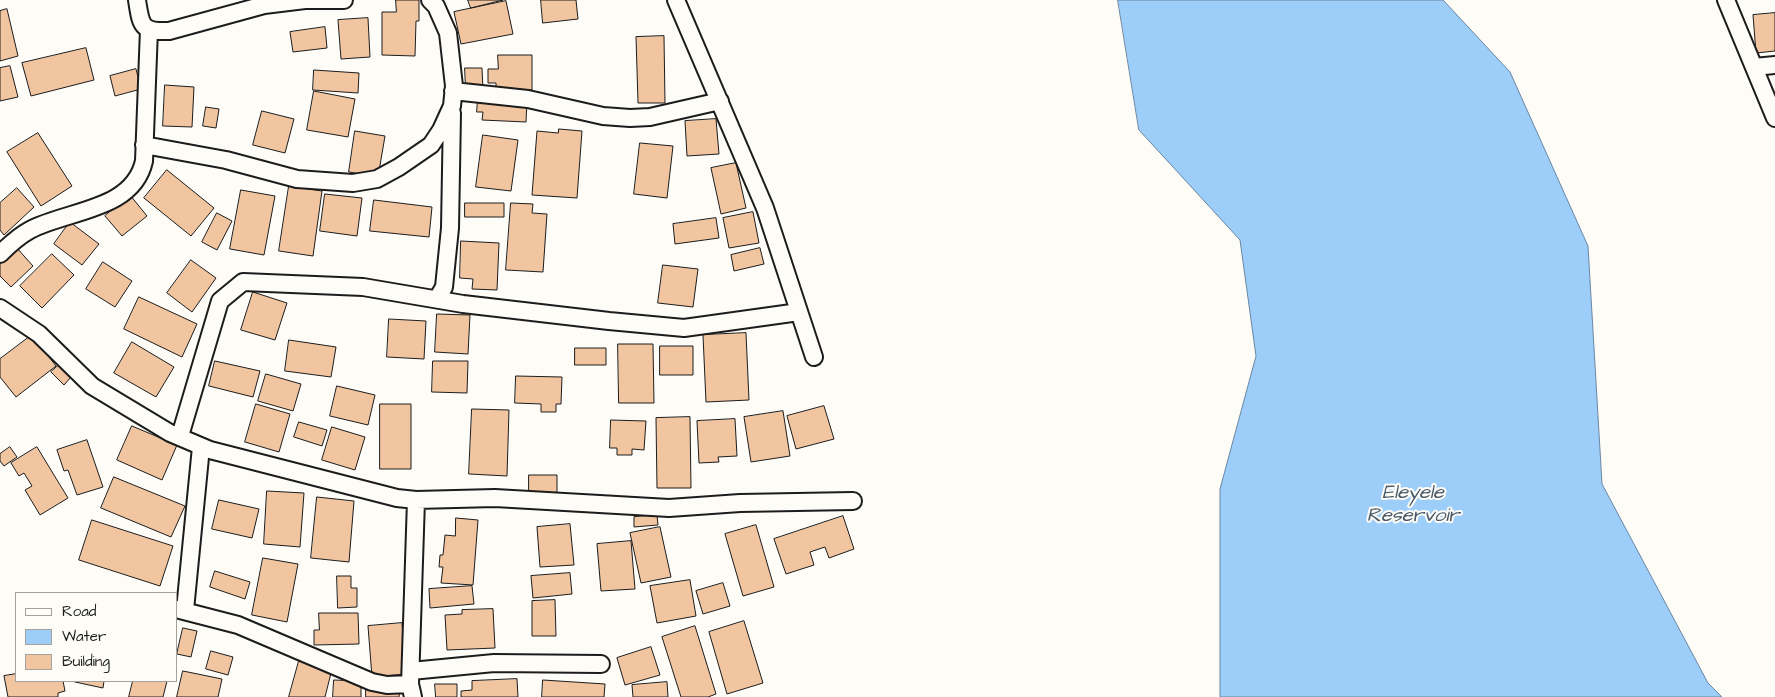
<!DOCTYPE html>
<html>
<head>
<meta charset="utf-8">
<style>
  body { margin:0 }
  #map { position:relative; width:1775px; height:697px; overflow:hidden; background:#fdfcf7; font-family:"Architects Daughter",sans-serif }
  canvas { display:block }
  .legend { position:absolute; left:15px; top:592px; width:162px; height:90px; box-sizing:border-box; background:#fdfcf7; border:1px solid #a3a29f; margin:0; padding:6px 9px; list-style:none; font-size:15px; color:#1c1c1c }
  .legend li { display:flex; align-items:center; gap:10px; height:25px }
  .legend b { width:25px; border:1px solid #a3a29f }
</style>
</head>
<body>
<div id="map">
<canvas width="1775" height="697"></canvas>
<ul class="legend">
<li><b style="height:6px;background:#fdfcf7"></b>Road</li>
<li><b style="height:14px;background:#9dcdf9"></b>Water</li>
<li><b style="height:14px;background:#f1c5a0"></b>Building</li>
</ul>
</div>
<script>
const ctx = document.querySelector('canvas').getContext('2d');
ctx.lineJoin = 'round';
function fillPath(path, color) {
  ctx.fillStyle = color;
  ctx.fill(path, 'evenodd');
}
function stroke(path, color, width, dash) {
  ctx.strokeStyle = color;
  ctx.lineWidth = width;
  ctx.lineCap = dash ? 'butt' : 'round';
  ctx.setLineDash(dash || []);
  ctx.stroke(path);
}
function label(font, color, halo, rows, align = 'center') {
  ctx.font = font + ' "Architects Daughter",sans-serif';
  ctx.lineWidth = 4;
  ctx.setLineDash([]);
  ctx.textBaseline = 'middle';
  ctx.strokeStyle = halo;
  ctx.fillStyle = color;
  for (const [text, x, y, turn = 0] of rows) {
    ctx.save();
    ctx.translate(x, y);
    ctx.rotate((+turn || 0) * Math.PI / 180);
    ctx.textAlign = isNaN(turn) ? turn : align;
    if (halo) ctx.strokeText(text, 0, 0);
    ctx.fillText(text, 0, 0);
    ctx.restore();
  }
}
const water = new Path2D(`
  M1118,0H1443L1510,72L1588,246L1602,484L1708,683L1722,697H1220V489L1256,356L1240,240L1139,130Z`);
const building = new Path2D(`
  M396,0H419V21H416L415,56L382,55V12H396Z
  M468,0H503L471,8Z
  M541,0H576L578,19L543,23Z
  M506,1L513,34L461,44L454,12Z
  M7,9L18,56L0,61V11Z
  M1775,13V51L1756,53L1753,15Z
  M368,18L370,57L341,59L338,20Z
  M325,27L327,48L293,52L290,32Z
  M664,36L665,103H638L636,37Z
  M86,48L94,80L31,96L22,63Z
  M498,55H532V90H496V83H488V69H498Z
  M10,66L18,97L0,101V68Z
  M465,68H482L483,90H466Z
  M136,69L141,89L115,96L110,76Z
  M314,70L359,73L358,93L313,90Z
  M165,85L194,87L192,127L163,126Z
  M314,91L355,99L348,137L307,130Z
  M478,98L527,100L526,122L482,120L483,112H477Z
  M206,107L219,109L216,128L203,126Z
  M262,111L294,119L285,153L253,145Z
  M716,119L719,154L687,156L685,121Z
  M559,129L582,131L577,198L532,195L537,131L558,133Z
  M355,131L385,136L378,177L349,172Z
  M38,133L72,186L41,206L7,152Z
  M483,135L518,140L511,191L476,187Z
  M640,143L673,146L667,198L634,194Z
  M736,163L746,208L721,214L711,168Z
  M167,170L214,208L191,236L144,198Z
  M289,186L322,191L313,256L279,251Z
  M17,188L34,207L4,235L0,230V203Z
  M241,190L275,196L264,255L230,249Z
  M325,194L362,198L357,236L320,231Z
  M130,195L147,216L122,236L105,216Z
  M374,200L432,207L429,237L370,231Z
  M465,203H504V217H465Z
  M511,203L533,204L532,213L547,214L543,272L506,270Z
  M753,212L759,243L729,248L723,218Z
  M217,213L232,221L217,250L202,242Z
  M716,218L719,238L675,244L673,224Z
  M70,222L99,244L82,265L54,244Z
  M461,241L499,243L497,290L472,289L473,279L460,278Z
  M16,247L33,266L11,287L0,276V263Z
  M760,248L764,264L734,271L731,255Z
  M52,254L74,275L42,308L20,286Z
  M191,260L216,278L192,312L167,293Z
  M103,262L132,281L115,307L86,289Z
  M663,265L698,269L693,307L658,303Z
  M253,292L287,303L275,340L241,330Z
  M139,297L197,324L182,357L124,329Z
  M437,314L470,315L468,354L435,352Z
  M389,319L426,321L424,359L387,357Z
  M746,333L749,400L706,402L703,335Z
  M32,335L56,366L16,397L0,377V359Z
  M289,340L336,347L331,377L285,371Z
  M132,342L174,367L156,397L114,373Z
  M618,344H653L654,403H619Z
  M660,346H693V375H660Z
  M575,348H606V365H575Z
  M215,361L260,371L253,397L209,386Z
  M433,361H468L467,393L432,392Z
  M59,365L71,377L64,385L51,372Z
  M266,374L301,384L293,411L258,401Z
  M516,376L562,377L561,404H556V412H541V404L515,403Z
  M337,386L375,395L368,425L330,416Z
  M256,404L290,414L279,452L245,442Z
  M380,404H411V469H380Z
  M824,406L834,439L796,449L787,416Z
  M472,409L509,410L507,476L469,474Z
  M783,411L790,456L751,462L744,417Z
  M690,417L691,488H657L656,418Z
  M735,419L737,456L718,457L719,462L699,463L697,421Z
  M611,420L646,421L644,450L632,449V455H617V448H610Z
  M299,422L327,430L322,446L294,437Z
  M132,426L177,445L162,480L117,460Z
  M332,427L365,437L355,470L322,460Z
  M87,440L103,487L77,495L68,470L64,471L57,450Z
  M10,447L17,457L4,466L0,461V454Z
  M37,447L68,498L40,515L25,490L32,486L24,473L19,476L11,463Z
  M529,475H557V493H529Z
  M114,477L185,506L171,537L101,508Z
  M267,491L304,493L300,547L264,544Z
  M317,497L354,501L349,562L311,558Z
  M219,500L259,509L252,538L212,529Z
  M657,515L658,525L634,527V517Z
  M843,516L854,549L829,558L825,547L810,552L814,565L786,574L774,539Z
  M456,518L478,520L473,585L441,583L443,567H439L440,555H443L445,535L455,536Z
  M92,520L173,546L160,586L79,560Z
  M570,524L574,565L540,567L537,527Z
  M756,525L774,587L743,596L725,534Z
  M660,527L671,577L641,583L630,533Z
  M631,541L635,589L601,591L597,544Z
  M263,558L298,564L287,622L252,615Z
  M215,571L250,582L245,599L210,587Z
  M570,573L572,594L533,598L531,576Z
  M337,576H351V588H357V607L338,608Z
  M690,580L696,616L657,623L650,586Z
  M723,583L730,606L703,614L696,591Z
  M472,586L474,604L430,608L429,589Z
  M555,600L556,636H532V601Z
  M493,609L495,648L447,650L445,615L462,614V610Z
  M319,613H358L359,644L314,645V630H319Z
  M744,621L763,683L727,694L709,632Z
  M402,623L406,674L372,677L368,626Z
  M695,626L716,694L708,697H681L662,637Z
  M183,628L197,631L191,657L177,654Z
  M651,647L660,675L625,685L617,658Z
  M211,651L233,657L228,675L206,669Z
  M299,661L332,669L325,697H289Z
  M183,671L222,679L218,697H177Z
  M16,674V681H63L65,691L58,693V697H8L4,676Z
  M517,679L518,697H461V691L472,690V681Z
  M334,680L361,681V697H333Z
  M543,680L605,684L604,697H542Z
  M76,681H104L103,688L75,682Z
  M133,681H167L163,697H129Z
  M667,682L668,697H633L632,685Z
  M435,684H457V697H436Z
  M366,686L400,688L399,697H366Z`);
const street = new Path2D(`
  M137,0C141,26 141,32 169,31L264,5L305,0H344
  M676,0L765,208L814,357
  M1726,0L1775,118
  M1754,67L1775,65
  M453,91L528,99L603,116L630,118L650,117L720,101
  M144,145L226,160L297,179L353,183L377,179L399,167L431,145L441,130L452,106L454,86L448,33L436,6L430,0
  M0,254C9,245 19,236 30,230C67,210 133,211 144,161L149,29
  M437,299L444,287L450,228L452,113
  M0,308L39,334L92,386L170,433L210,450L397,498L416,500L495,498L669,508L740,503L853,501
  M180,436L220,301L243,282L363,287L463,304L609,321L684,328L799,312
  M176,609L238,625L372,682L387,685L410,684
  M185,610L201,447
  M411,671L494,663L601,664
  M413,697L410,684L416,500`);
const waterNames = [
  ["Eleyele",1413,494],
  ["Reservoir",1413,517]
];
fillPath(water, '#9dcdf9');
stroke(water, '#6986a1', 1);
fillPath(building, '#f1c5a0');
stroke(building, '#1c1c1c', 1);
stroke(street, '#1c1c1c', 20);
stroke(street, '#fdfcf7', 16);
label('italic 20px', '#495a69', '#fdfcf7', waterNames);
</script>
</body>
</html>
